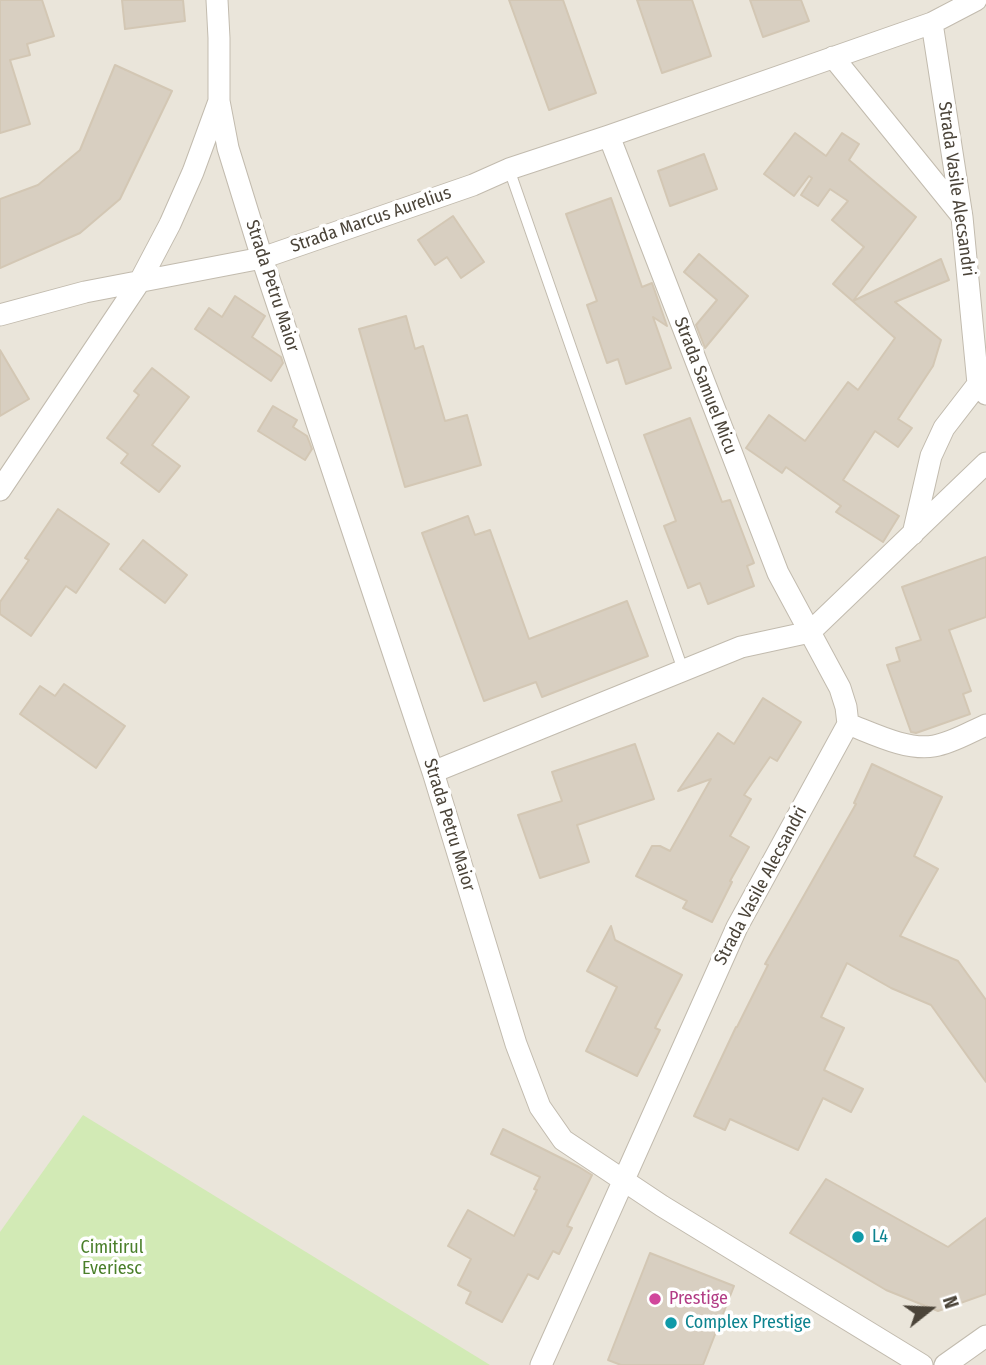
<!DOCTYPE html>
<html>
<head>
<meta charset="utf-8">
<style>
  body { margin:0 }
  #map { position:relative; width:986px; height:1365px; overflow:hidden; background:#f6f3ec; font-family:"Fira Sans Condensed",sans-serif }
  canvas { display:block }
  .north { position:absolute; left:895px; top:1274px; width:70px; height:70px; -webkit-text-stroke:5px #fff; paint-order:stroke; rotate:72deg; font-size:19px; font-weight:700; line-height:28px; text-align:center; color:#4b4439 }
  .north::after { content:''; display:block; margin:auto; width:24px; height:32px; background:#4b4439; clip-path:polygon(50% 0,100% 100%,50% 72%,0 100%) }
</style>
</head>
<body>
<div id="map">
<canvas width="986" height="1365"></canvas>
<div class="north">N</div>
</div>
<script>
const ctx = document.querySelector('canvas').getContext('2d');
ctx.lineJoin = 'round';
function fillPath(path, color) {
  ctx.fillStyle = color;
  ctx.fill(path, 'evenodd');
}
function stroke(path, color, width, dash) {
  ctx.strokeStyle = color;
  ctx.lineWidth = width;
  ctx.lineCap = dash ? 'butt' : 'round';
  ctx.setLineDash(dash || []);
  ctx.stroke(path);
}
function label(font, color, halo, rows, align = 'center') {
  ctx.font = font + ' "Fira Sans Condensed",sans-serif';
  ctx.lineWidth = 7;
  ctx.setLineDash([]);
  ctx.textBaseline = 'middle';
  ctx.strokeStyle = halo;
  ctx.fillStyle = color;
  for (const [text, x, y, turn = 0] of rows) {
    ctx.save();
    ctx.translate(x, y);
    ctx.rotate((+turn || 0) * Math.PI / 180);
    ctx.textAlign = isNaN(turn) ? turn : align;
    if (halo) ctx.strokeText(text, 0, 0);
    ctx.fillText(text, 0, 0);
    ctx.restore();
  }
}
const residential = new Path2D(`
  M0,0H986V1365H0Z`);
const green = new Path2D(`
  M83,1115L490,1365H0V1232Z`);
const building = new Path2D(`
  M0,0H42L54,36L27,44L30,55L10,60L30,124L0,133Z
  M122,0H183L185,21L125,29Z
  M509,0H563L596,93L549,110Z
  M637,0H692L711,56L662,73Z
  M750,0H801L809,21L763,37Z
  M115,65L172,91L120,199L80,233L0,268V199L38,185L80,150Z
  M795,133L826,156L842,133L859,144L849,160L916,217L853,301L941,259L949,280L895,302L941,340L933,366L898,419L912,428L898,447L875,431L843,480L899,516L883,542L836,512L841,506L786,467L782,473L746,448L769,415L805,441L848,382L858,390L895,338L833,284L864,247L832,220L848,201L830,189L818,206L801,195L812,178L809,176L794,196L764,174Z
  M704,154L717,189L670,206L658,171Z
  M611,198L642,287L652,283L667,326L653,317L671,368L626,384L618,359L607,363L587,305L597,301L566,214Z
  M453,216L484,262L461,278L447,257L435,265L418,240Z
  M699,254L748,296L705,348L696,325L717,300L684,272Z
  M235,296L265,316L252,337L281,357L283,363L271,381L195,329L209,308L222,317Z
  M406,316L415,349L423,346L445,421L467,415L481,465L405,487L359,329Z
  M0,350L29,399L0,416Z
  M152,368L189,397L152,445L180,466L159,492L121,463L128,454L107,438L139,395L134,391Z
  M273,406L297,420L293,427L307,436L312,449L305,460L258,431Z
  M690,418L722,502L730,500L754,563L747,566L754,586L708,604L700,583L688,588L664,526L676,521L644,435Z
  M58,509L109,544L76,593L66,586L31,636L0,614V602L29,560L25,558Z
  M468,516L475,535L490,530L529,639L627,601L648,656L542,697L536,682L484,701L422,533Z
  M143,540L187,575L165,603L120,569Z
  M986,557V617L949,630L971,691L963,694L970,714L916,733L911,732L887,665L900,661L896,648L921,640L902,587Z
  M64,684L125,726L96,768L20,714L40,686L55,696Z
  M763,698L801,722L777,761L770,757L744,795L751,799L730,836L749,847L730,881L732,882L712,922L683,908L687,901L636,876L652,846H660L670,851L711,779L678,791L718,733L734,744Z
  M635,744L654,799L577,825L589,862L540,878L518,815L562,801L552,772Z
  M872,764L942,797L914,856L938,869L900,936L958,961L986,1000V1082L931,1005L891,988L847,963L821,1017L844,1028L824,1070L863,1089L851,1112L823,1098L798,1150L730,1119L725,1130L694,1116L736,1027H737L768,965L765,964L856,804L854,803Z
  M611,926L615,940L682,975L655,1028L660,1030L637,1076L586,1051L617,987L587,971Z
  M503,1129L579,1167L592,1175L567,1226L572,1228L559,1254L553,1251L538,1279L528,1274L502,1322L466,1303L471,1292L458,1285L471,1259L448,1246L468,1210L514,1236L537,1190L534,1189L540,1177L491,1154Z
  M826,1179L948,1247L986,1218V1294L938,1311L886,1290L790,1233Z
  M650,1253L734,1286L703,1365H621L608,1360Z`);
const lane = new Path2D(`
  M509,169L683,670`);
const street = new Path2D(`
  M932,23L962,217L978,384L986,394
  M833,57L961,215
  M219,101L228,148L262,258L433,772L516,1044L540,1107L563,1140L662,1206L922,1365
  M0,315L85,292L262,258L473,185L509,169L609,136L932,23L976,0
  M0,490L140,281L170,224L193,172L219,101V38L217,0
  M913,534L931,456L944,428L978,384
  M810,632L986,463
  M848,724C872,733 907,751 934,746C952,743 970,732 986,725
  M433,772L741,647L810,632
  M541,1365L737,927L848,724L846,707L840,688L778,573L609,136
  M945,1365L986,1336`);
const markers = [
  [858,1237,7,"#0f9aa8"],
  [655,1299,7,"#d1479c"],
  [671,1323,7,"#0f9aa8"]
];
const streetNames = [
  ["Strada Vasile Alecsandri",956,189,82],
  ["Strada Marcus Aurelius",371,220,-19],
  ["Strada Petru Maior",272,286,72],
  ["Strada Samuel Micu",705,386,69],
  ["Strada Petru Maior",449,825,73],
  ["Strada Vasile Alecsandri",761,886,-62]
];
const cultureNames = [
  ["L4",872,1237],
  ["Complex Prestige",685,1323]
];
const parkNames = [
  ["Cimitirul",112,1248],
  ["Everiesc",112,1269]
];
const hotelNames = [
  ["Prestige",669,1299]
];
fillPath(residential, '#eae5da');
fillPath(green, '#d2eab5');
fillPath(building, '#d8cfc1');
stroke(building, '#d3c7b4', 2);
stroke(lane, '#c2bbae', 12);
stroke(street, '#c2bbae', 23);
stroke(lane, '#fff', 10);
stroke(street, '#fff', 21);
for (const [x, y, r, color] of markers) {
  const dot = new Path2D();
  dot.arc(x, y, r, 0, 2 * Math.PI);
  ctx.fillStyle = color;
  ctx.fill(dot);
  stroke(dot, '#fff', 2.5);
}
label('18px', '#4b4439', '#fff', streetNames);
label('18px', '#0d838f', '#fff', cultureNames, 'left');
label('18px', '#4a7f2a', '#fff', parkNames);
label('18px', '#b23c85', '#fff', hotelNames, 'left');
</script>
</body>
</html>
